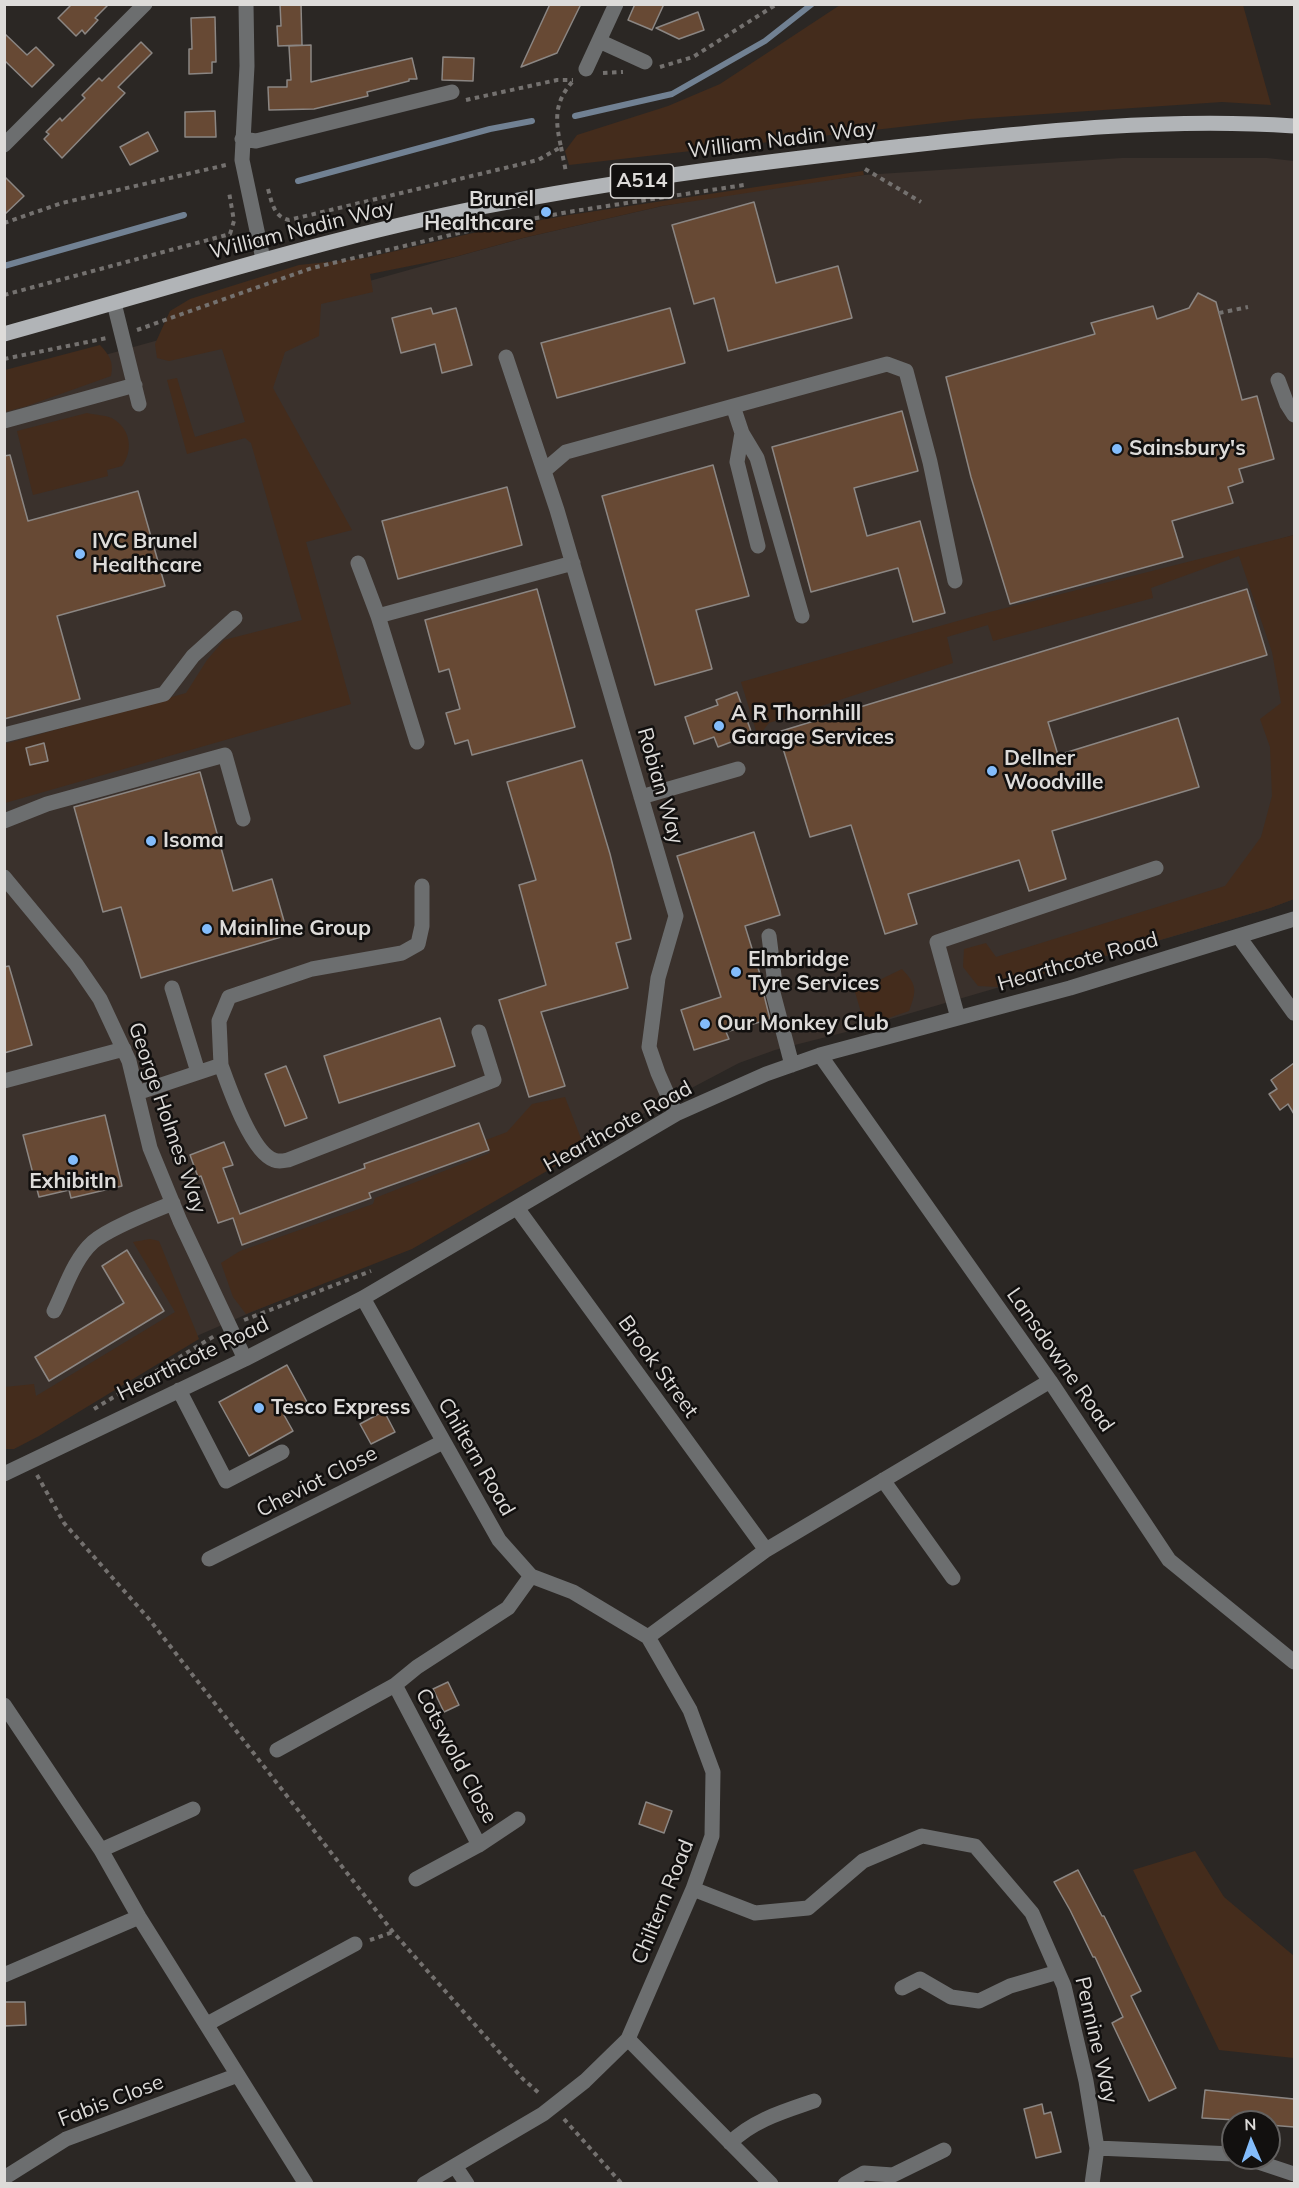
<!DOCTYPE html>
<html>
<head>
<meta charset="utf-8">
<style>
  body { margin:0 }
  #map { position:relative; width:1299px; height:2188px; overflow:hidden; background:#2b2724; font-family:Mulish,sans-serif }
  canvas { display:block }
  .frame { position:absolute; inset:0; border:6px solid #dddbd9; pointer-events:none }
  .north { position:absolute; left:1221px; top:2110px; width:60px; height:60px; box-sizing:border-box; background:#12100f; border:2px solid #636160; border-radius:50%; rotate:358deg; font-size:16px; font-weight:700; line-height:24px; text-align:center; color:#dddbd9 }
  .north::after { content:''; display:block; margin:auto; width:21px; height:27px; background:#83bcfb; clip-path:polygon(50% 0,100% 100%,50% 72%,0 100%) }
</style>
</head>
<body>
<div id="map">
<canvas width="1299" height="2188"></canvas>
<div class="frame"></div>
<div class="north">N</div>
</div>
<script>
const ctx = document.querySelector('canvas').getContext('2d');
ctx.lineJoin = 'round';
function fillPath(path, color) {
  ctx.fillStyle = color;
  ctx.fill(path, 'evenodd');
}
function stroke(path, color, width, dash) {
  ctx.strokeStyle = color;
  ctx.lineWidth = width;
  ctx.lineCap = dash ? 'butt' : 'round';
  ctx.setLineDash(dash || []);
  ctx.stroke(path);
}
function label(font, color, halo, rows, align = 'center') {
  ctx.font = font + ' Mulish,sans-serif';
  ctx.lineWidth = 5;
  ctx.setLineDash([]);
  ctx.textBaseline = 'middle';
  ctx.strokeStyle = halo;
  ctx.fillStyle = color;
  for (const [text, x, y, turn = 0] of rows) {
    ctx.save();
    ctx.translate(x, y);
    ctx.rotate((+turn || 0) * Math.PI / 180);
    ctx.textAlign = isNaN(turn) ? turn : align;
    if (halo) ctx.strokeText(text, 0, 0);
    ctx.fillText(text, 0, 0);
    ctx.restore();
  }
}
const built = new Path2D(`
  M1122,158H1267L1294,161V535L1270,542L1289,595L1294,899L1270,908L846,1032L775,1050L739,1063L589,1142L420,1243L254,1311L199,1335L40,1432L5,1450V383L523,238L662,206L759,189L864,175Z`);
const green = new Path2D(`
  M840,5H1243L1271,105L1222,102L970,119L569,165L565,151L577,135L668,106L720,84Z
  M863,171L864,175L662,206L523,238L455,257L370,274L373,292L321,304L319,336L285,352L273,388L352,530L306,542L351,704L5,803V744L186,693L207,660L224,640L302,620L251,443L245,438L187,454L167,380L177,378L195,437L245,422L222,349L169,361L157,358L155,344L170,311L190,299L299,265L365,258L486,230L569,215Z
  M100,345C109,355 114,361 111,376L27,406L5,412V370Z
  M87,413C95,415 108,415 115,420C131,431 133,451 122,466L107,470L108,476L33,495L17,431Z
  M1294,535V899L1270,908L998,987L978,986L963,967L964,949L986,943L996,957L1225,886L1261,837L1272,796L1270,747L1260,719L1281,703L1272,652L1239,556L1151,588L1153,598L993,641L988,625L947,637L953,663L769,723L758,737L741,682L986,613Z
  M902,969C917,985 917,990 909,1011L865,1026L855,992Z
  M565,1097L585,1149L412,1249L246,1314L233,1297L221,1263L240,1251L373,1204L375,1198L490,1153L486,1140L507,1132L532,1104Z
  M150,1239L159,1241L199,1339L39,1436L14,1449H5V1387L34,1384L36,1396L175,1312L133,1242Z
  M1195,1851L1224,1897L1294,1956V2058L1219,2050L1133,1870Z`);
const stream = new Path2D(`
  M575,116L672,94L765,41L812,4
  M298,181L490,129L532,121
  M4,266L184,215`);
const building = new Path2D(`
  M72,4H109L95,18L98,20L85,34L82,30L76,36L58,18Z
  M280,4H301L302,45L278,46L277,26H281Z
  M550,4H581L557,53L521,67Z
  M635,4H664L652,30L628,20Z
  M698,12L704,30L679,39L656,28Z
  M215,17L216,62H212V73L189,74V49H192L191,18Z
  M4,33L27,55L36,47L54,65L32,87L4,60Z
  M141,42L152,53L118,87L125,93L62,158L44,139L49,134L46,132L60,118L62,121L85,98L82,95L99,78L102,81Z
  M311,45V82L412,58L417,79H409V81L367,92L368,96L314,109L269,110L268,87H287V80H291L289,46Z
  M443,57L474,58L473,81L442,80Z
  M215,111L216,137H185V112Z
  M148,132L158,151L130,165L120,147Z
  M4,176L24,196L4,215Z
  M754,202L776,283L838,266L852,318L728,351L714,298L694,304L672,225Z
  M1198,293L1216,302L1242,400L1257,396L1274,459L1239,469L1243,482L1228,487L1233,503L1172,521L1183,557L1010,604L971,477L946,377L1095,334L1091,323L1153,306L1157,319L1189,308Z
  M431,308L433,314L456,308L472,365L442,373L435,344L401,353L392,318Z
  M670,308L685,363L557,398L541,343Z
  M902,411L918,471L854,488L867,536L920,521L945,613L913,622L898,568L811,592L772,447Z
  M10,455L28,521L138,491L165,586L57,616L80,699L4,719V456Z
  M713,465L749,596L696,610L712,669L655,685L602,496Z
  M507,487L522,545L398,579L382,521Z
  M537,589L575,727L472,755L468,740L455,744L446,713L460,709L449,669L439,672L425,620Z
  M1247,589L1267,655L1048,722L1058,755L1178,718L1199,787L1052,831L1066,879L1029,891L1019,860L908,894L917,924L885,934L851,825L810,837L778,732Z
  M737,692L752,734L718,747L714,737L694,744L685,717L718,705L716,700Z
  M44,743L48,761L30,765L26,748Z
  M582,760L610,854L631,939L616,943L628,988L541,1012L565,1086L529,1097L499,1000L546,985L519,885L536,880L507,782Z
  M200,772L233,891L272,879L288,935L141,978L121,907L103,912L74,807Z
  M754,832L780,915L745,926L763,984V991L770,1019L726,1032L729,1039L694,1050L681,1010L721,997L677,856Z
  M9,966L32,1045L4,1053V967Z
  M440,1018L455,1066L339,1103L324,1056Z
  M1294,1063V1114L1288,1104L1280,1110L1269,1094L1277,1089L1271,1080Z
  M286,1066L307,1118L285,1126L265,1074Z
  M105,1115L122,1186L71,1198L69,1190L39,1197L23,1135Z
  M479,1123L489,1150L369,1193L371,1198L242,1245L233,1218L218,1223L201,1176L198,1177L190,1155L224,1142L233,1165L223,1168L240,1214L365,1168L364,1164Z
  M127,1250L164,1311L49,1381L35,1357L124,1303L102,1266Z
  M287,1365L307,1402L284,1415L293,1431L249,1456L219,1402Z
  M384,1411L395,1432L371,1444L360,1424Z
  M448,1682L459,1705L444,1712L433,1689Z
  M646,1802L672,1811L664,1833L639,1824Z
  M1078,1870L1102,1916H1104L1141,1991L1131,1996L1176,2088L1149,2101L1112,2023L1123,2017L1095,1957H1093L1070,1910L1054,1882Z
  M4,2002H25L26,2025L4,2026Z
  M1205,2090L1294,2099V2127L1269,2125V2122L1202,2118Z
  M1042,2104L1044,2114L1051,2112L1061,2152L1036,2158L1024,2109Z`);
const path = new Path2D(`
  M660,67L693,57L777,4
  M603,73L623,72
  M466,100L557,80H573
  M561,147L566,172
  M865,169L921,202
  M268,189C272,203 274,217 289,220L538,160L561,147C555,120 554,102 573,81
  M4,223L62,203L226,165
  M4,295L230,234L234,221L229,192
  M1219,313L1248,307
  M137,330L312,268L463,232L568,212L744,185
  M4,359L107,338
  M244,1320L371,1271
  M94,1409L216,1335
  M37,1475L64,1523L149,1619L393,1932L523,2079L540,2094
  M370,1940L393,1932
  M564,2119L622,2184`);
const minor = new Path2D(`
  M246,4L247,66L242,160L263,259
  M599,41L645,62
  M586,69L616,4
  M242,139L256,141L452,92
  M4,145L145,4
  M114,303L139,404
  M506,357L557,510L676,916L658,978L649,1047L658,1073L676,1114
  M1278,380L1287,404L1294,415
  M733,406L742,433L757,458L802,616
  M4,421L135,385
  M742,433L737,462L758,546
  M545,470L566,452L887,364L906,371L930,462L955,581
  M358,563L378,616L573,563
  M378,616L417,742
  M4,735L164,694L193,656L235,618
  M641,797L738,769
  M4,821L47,804L225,755L243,819
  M4,877L76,964L100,999L129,1061L150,1148L180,1221L245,1359
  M769,936L774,976L772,989L792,1065
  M1239,937L1294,1013
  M172,988L198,1072
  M958,1018L937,942L1156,868
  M820,1055L1050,1381L1169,1560L1294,1662
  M221,1065L219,1021L229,997L312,969L402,953L418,944L422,926V886
  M4,1081L124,1049
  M137,1093L221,1065C229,1087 251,1152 274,1160C278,1162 283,1161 288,1160L494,1080L479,1032
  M517,1208L766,1550
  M363,1298L499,1540L531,1576L573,1592L648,1637L690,1710L713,1772L712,1836L693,1889L628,2039L585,2081L543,2114L424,2184
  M54,1311C65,1289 74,1259 93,1242C109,1228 151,1212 173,1203
  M179,1390L226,1481L282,1452
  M4,1474L245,1359L363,1298L676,1114L766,1074L820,1055L1070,988L1294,919
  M883,1480L953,1578
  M209,1559L443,1442
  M648,1637L766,1550L1050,1381
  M4,1705L101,1850L139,1917L306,2184
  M277,1750L395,1685
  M479,1845L395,1685L417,1667L508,1608L531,1576
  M101,1850L193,1809
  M416,1879L479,1845L518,1819
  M693,1889L755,1913L808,1908L863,1861L922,1836L975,1846L1032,1913L1064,1986L1086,2081L1097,2148L1092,2184
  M4,1975L139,1917
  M902,1988L920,1979L951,1997L979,2001L1010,1986L1058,1972
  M207,2024L355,1944
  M628,2039L771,2184
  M730,2143C753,2120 785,2111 814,2101
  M1097,2148L1233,2154
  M1246,2158L1294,2174
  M455,2166L467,2184
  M4,2178L66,2139L238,2075
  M845,2184L864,2173L893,2175L944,2150`);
const major = new Path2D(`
  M4,334C163,290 321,239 482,207C625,179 769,161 913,145C1039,131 1167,117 1294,126`);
const markers = [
  [546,212,6,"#83bcfb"],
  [1117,449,6,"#83bcfb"],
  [80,554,6,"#83bcfb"],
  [719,726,6,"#83bcfb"],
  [992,771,6,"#83bcfb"],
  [151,841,6,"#83bcfb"],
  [207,929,6,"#83bcfb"],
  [736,972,6,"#83bcfb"],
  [705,1024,6,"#83bcfb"],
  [73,1160,6,"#83bcfb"],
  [259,1408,6,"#83bcfb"]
];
const shields = [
  [642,181,63]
];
const shieldNames = [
  ["A514",642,181]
];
const streetNames = [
  ["William Nadin Way",782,140,-7],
  ["William Nadin Way",302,230,-14],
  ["Robian Way",660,786,74],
  ["Hearthcote Road",1078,962,-16],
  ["George Holmes Way",167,1118,71],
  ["Hearthcote Road",618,1127,-29],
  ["Hearthcote Road",193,1359,-26],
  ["Lansdowne Road",1060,1360,55],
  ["Brook Street",658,1367,54],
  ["Chiltern Road",476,1457,60],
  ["Cheviot Close",317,1482,-27],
  ["Cotswold Close",456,1756,62],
  ["Chiltern Road",663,1902,-68],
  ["Pennine Way",1096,2040,77],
  ["Fabis Close",111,2101,-21]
];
const poiNames = [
  ["Brunel",534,200,"right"],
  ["Healthcare",534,224,"right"],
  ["Sainsbury's",1129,449],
  ["IVC Brunel",92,542],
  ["Healthcare",92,566],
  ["A R Thornhill",731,714],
  ["Garage Services",731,738],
  ["Dellner",1004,759],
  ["Woodville",1004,783],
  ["Isoma",163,841],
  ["Mainline Group",219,929],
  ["Elmbridge",748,960],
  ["Tyre Services",748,984],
  ["Our Monkey Club",717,1024],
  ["ExhibitIn",73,1182,"center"],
  ["Tesco Express",271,1408]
];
fillPath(built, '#3a312c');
fillPath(green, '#442c1c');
stroke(stream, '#718193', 6);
fillPath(building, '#674934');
stroke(building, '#8b8683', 1.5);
stroke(path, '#74716f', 4, [4.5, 4.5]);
stroke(minor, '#6c6e6f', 15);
stroke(major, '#b1b4b7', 15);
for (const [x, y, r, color] of markers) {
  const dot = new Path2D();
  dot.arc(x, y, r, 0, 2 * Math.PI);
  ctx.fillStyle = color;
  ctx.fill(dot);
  stroke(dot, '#12100f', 2);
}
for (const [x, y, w] of shields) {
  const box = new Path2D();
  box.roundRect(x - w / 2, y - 17, w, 34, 4.5);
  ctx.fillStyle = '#12100f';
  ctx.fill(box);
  stroke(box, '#dddbd9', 1.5);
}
label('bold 20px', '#dddbd9', null, shieldNames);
label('21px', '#dddbd9', '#12100f', streetNames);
label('bold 21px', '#dddbd9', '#12100f', poiNames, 'left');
</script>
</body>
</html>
